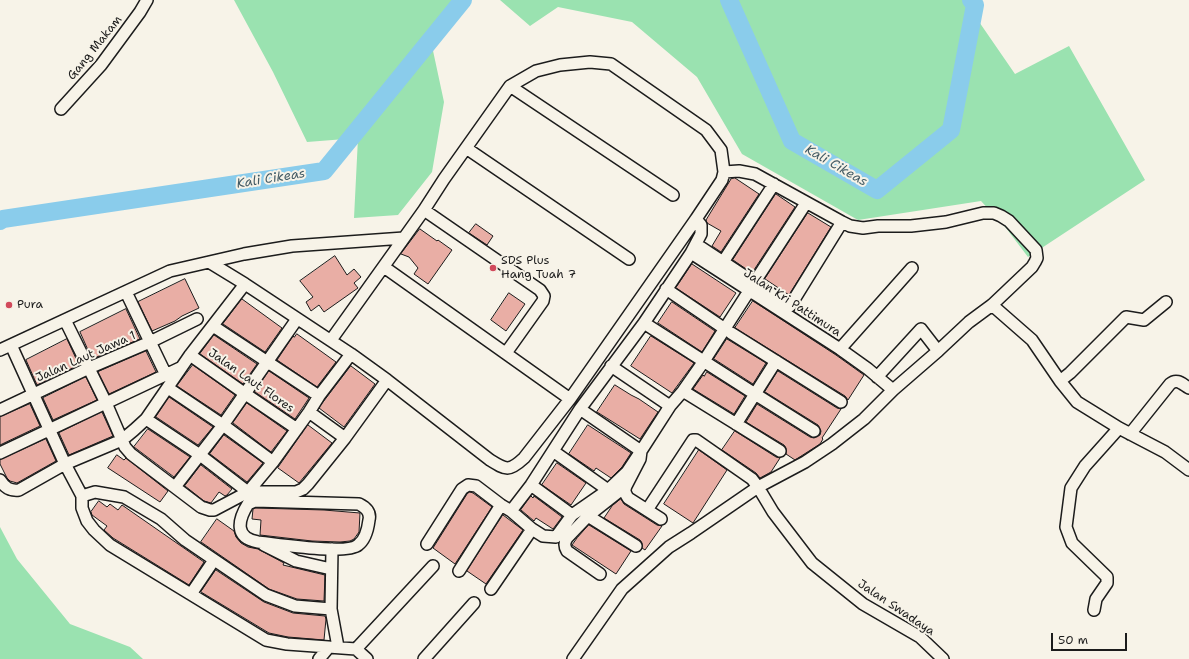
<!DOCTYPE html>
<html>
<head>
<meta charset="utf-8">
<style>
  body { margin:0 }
  #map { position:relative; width:1189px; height:659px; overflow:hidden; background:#f7f3e8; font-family:"Shantell Sans",sans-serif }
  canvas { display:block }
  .scale { position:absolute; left:1051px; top:633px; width:76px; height:18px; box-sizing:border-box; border:2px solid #1c1c1c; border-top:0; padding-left:5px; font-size:12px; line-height:14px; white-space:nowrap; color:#1c1c1c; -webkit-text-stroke:3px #f7f3e8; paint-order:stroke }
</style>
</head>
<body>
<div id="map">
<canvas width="1189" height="659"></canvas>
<div class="scale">50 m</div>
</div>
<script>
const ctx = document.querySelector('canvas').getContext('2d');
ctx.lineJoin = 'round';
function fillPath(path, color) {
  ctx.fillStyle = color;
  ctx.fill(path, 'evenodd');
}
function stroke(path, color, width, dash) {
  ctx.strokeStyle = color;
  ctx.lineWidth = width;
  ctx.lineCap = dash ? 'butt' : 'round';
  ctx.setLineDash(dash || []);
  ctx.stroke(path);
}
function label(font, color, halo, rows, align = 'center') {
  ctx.font = font + ' "Shantell Sans",sans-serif';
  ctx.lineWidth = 4;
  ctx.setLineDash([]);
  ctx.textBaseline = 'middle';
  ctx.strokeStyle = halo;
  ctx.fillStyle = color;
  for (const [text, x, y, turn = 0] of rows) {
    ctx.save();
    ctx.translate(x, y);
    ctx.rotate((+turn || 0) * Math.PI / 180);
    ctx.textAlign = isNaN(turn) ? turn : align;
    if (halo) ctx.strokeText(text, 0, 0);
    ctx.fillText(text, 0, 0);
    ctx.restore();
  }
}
const green = new Path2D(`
  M234,0H458L429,32L444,102L432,172L398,215L354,218L358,138L307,142L273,72Z
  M500,0H964L1015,74L1069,46L1145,180L1028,257L1006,228L981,201L858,220L742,154L697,77L632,22L558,7L530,26Z
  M0,527L17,559L70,624L130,647L143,659H0Z`);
const river = new Path2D(`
  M729,0L792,141L877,190L951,130L975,5L971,0
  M0,221L3,219L324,171L463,0`);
const building = new Path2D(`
  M735,178L759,194L721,252L712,246L721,231L707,223L706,220L731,179Z
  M776,194L795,207L752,273L733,260Z
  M808,213L831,227L789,295L765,279Z
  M476,224L493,236L487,245L469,233Z
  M420,229L437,241L438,240L452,250L428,284L414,274L418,268L409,257L401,254Z
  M335,256L347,275L354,269L361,277L354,283L358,288L324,312L319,305L311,311L306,302L313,297L300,281Z
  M692,264L736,293L720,317L676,288Z
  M185,279L199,308L182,316L175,321L152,331L138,302Z
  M509,293L525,304L506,331L491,320Z
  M242,299L282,328L265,352L223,324Z
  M753,301L836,355L864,375L848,400L845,396L735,328Z
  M672,302L715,331L702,352L658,323Z
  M126,309L140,339L92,359L80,332Z
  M297,334L336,362L317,387L277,360L293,336L294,337Z
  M214,335L257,364L243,384L200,354Z
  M651,336L694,363L672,393L631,366Z
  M67,339L79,365L37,385L26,360Z
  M727,339L766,363L753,384L714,359Z
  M146,351L156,372L109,394L98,372Z
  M193,365L235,395L221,415L177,386Z
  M351,366L375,384L344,427L319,408Z
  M269,371L309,398L295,419L255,392Z
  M778,371L837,408L841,409L822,438L823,439L820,444L795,460L786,454V448L784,445L746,422L757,404L810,437L814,438L820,435L821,431L818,425L765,392Z
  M707,372L745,396L734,414L693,389L703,375L704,376Z
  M86,377L97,400L53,420L43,398Z
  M615,385L631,395L639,399L658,412L640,439L597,412Z
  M169,397L213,427L198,445L156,417Z
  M247,403L287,431L271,452L233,423Z
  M30,404L40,426L0,445V417Z
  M102,412L113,436L69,455L59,433Z
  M308,425L332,443L299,483L278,468Z
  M588,425L631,453L622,467L611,478L596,468L594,471L569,454Z
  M148,429L190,457L174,477L134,447Z
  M735,431L776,457L780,458L771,472L760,478L756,473L722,450Z
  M224,435L263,463L247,482L210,454Z
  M46,439L56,461L17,483L10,481L7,478L0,464V460Z
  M699,450L727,470L693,523L664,504Z
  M117,455L124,460L126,458L168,491L160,502L108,468Z
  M557,463L586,483L571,505L542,485Z
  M201,465L232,489L227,495L225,496L219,492L211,503L204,501L185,486Z
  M470,492L473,493L492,507L455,564L433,548L467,494Z
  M531,496L533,498L534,496L562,517L553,529L536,518L534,521L521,510Z
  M621,499L624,504L657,525L662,526L645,550L642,548V543L640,540L604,518L612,506Z
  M99,501L107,507L110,504L118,510L122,505L204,562L189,585L113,538L104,530L107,526L92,515L91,512Z
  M256,508L324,510L360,513L359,532L354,539L350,541L340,542L312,541L260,535L261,520L252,519L253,509Z
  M503,515L523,530L486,584L467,571Z
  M217,519L234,531L236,537L241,543L248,547L258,549L284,563L283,565L325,575L324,601L297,599L269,589L201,542Z
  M589,525L631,551L616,574L572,545L577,538Z
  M216,570L264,602L293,613L325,616L326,619L324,640L288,637L269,633L201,592Z`);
const street = new Path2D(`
  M510,86L673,195
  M61,109L101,65L140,12L147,0
  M466,148L629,259
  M424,210L540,290L544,296L543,301L506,353
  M696,244L790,306L842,222
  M691,253L840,349L868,369L893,390
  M209,262L245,284L351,354L387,380L490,460C506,470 509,472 524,458L570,399L696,219L722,180L724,172L721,150L706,130L611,64L590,62L560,65L536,71L510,86L444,179L424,210L331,340
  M723,262L774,184
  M384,267L570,399
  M754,283L806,203
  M666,289L725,329
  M126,292L166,375
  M992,305L1032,340L1060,381L1077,402L1119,428L1165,452L1189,470
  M65,320L106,403L125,447L131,454L201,507L210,510H214L248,492L273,462L309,412L319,396L351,354
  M644,323L755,394L814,431
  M213,326L319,396
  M731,333L841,402
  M11,345L65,464L82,496V508L87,521L94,530L110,545L266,640L287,644L356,649L367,659
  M840,349L912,268
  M0,350L170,271L244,254L292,246L404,238
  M190,355L244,393L297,429
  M611,366L670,406
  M877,377L921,329L938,351
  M1060,381L1070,373L1126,317L1144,320L1166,302
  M168,388L223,425L273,462
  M683,391L780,451
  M580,409L641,451L640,459L626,486C624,491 625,493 628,498L661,519
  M0,410L89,368L150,342L197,319
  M309,412L345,438
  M146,419L200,455L248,492H296L303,489L308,484L345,438L387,380
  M736,424L776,361
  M1130,434L1170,384C1177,378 1182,384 1189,388
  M553,451L608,490
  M0,453L180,368
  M0,480C5,488 10,491 19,490L65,464L122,440L134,430L146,419L190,355L245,284
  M531,485L572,515
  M175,487L223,425L297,319
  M82,496L95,492L124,497L161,519L185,540L266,595L295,606L331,609
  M255,501L359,504C365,507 371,512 369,520C368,528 365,540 358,545C347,555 276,544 258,542C234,538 238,520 248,504Z
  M647,510L693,440H696L752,479L758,487L773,512L812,563L863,604L920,637L943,659
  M511,511L532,529L543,536L556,537L572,515L608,490L627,472L641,451L670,406L683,391L704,361L749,291
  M588,516L636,546
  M427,544L462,489L468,485L476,486L501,505L511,511L531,485L580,409L644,323L691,253L701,234V225L696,219
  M264,545L296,561L331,569
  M332,549L331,609L338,647
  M459,571L501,505
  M600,574L567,551C564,546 564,543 567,538L588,516L626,486
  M491,589L532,529
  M191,594L214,560
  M1094,610L1096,599L1107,583V577L1072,543L1066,527L1071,488L1085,466L1119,428
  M356,649L433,566
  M319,659L329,647
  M424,659L474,603
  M573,659L622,589L669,547L691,533L758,487L805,462L832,444L864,419L893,390L938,351L969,322L992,305L1032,267L1035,262L1037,258L1036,250L1009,221L1001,216L994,213H983L946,222L911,226H878L863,228L850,226L842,222L755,174L739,171L724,172`);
const markers = [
  [493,268,4,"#d1495b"],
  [9,305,4,"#d1495b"]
];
const streetNames = [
  ["Gang Makam",95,48,-51],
  ["Jalan Kri Pattimura",792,303,33],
  ["Jalan Laut Jawa 1",86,357,-24],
  ["Jalan Laut Flores",251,381,35],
  ["Jalan Swadaya",896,608,34]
];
const poiNames = [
  ["SDS Plus",501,261],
  ["Hang Tuah 7",501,275],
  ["Pura",17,305]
];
const waterNames = [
  ["Kali Cikeas",836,166,30],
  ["Kali Cikeas",271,179,-9]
];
fillPath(green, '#9ae2b0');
stroke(river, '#8acceb', 18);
fillPath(building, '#e9aea5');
stroke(building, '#1c1c1c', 1);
stroke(street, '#1c1c1c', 14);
stroke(street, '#f7f3e8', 11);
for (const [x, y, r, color] of markers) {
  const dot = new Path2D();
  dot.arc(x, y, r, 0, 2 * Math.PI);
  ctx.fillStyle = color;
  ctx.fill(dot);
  stroke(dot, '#f7f3e8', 1.5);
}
label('12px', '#1c1c1c', '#f7f3e8', streetNames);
label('12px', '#1c1c1c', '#f7f3e8', poiNames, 'left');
label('italic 13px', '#425a64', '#f7f3e8', waterNames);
</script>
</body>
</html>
